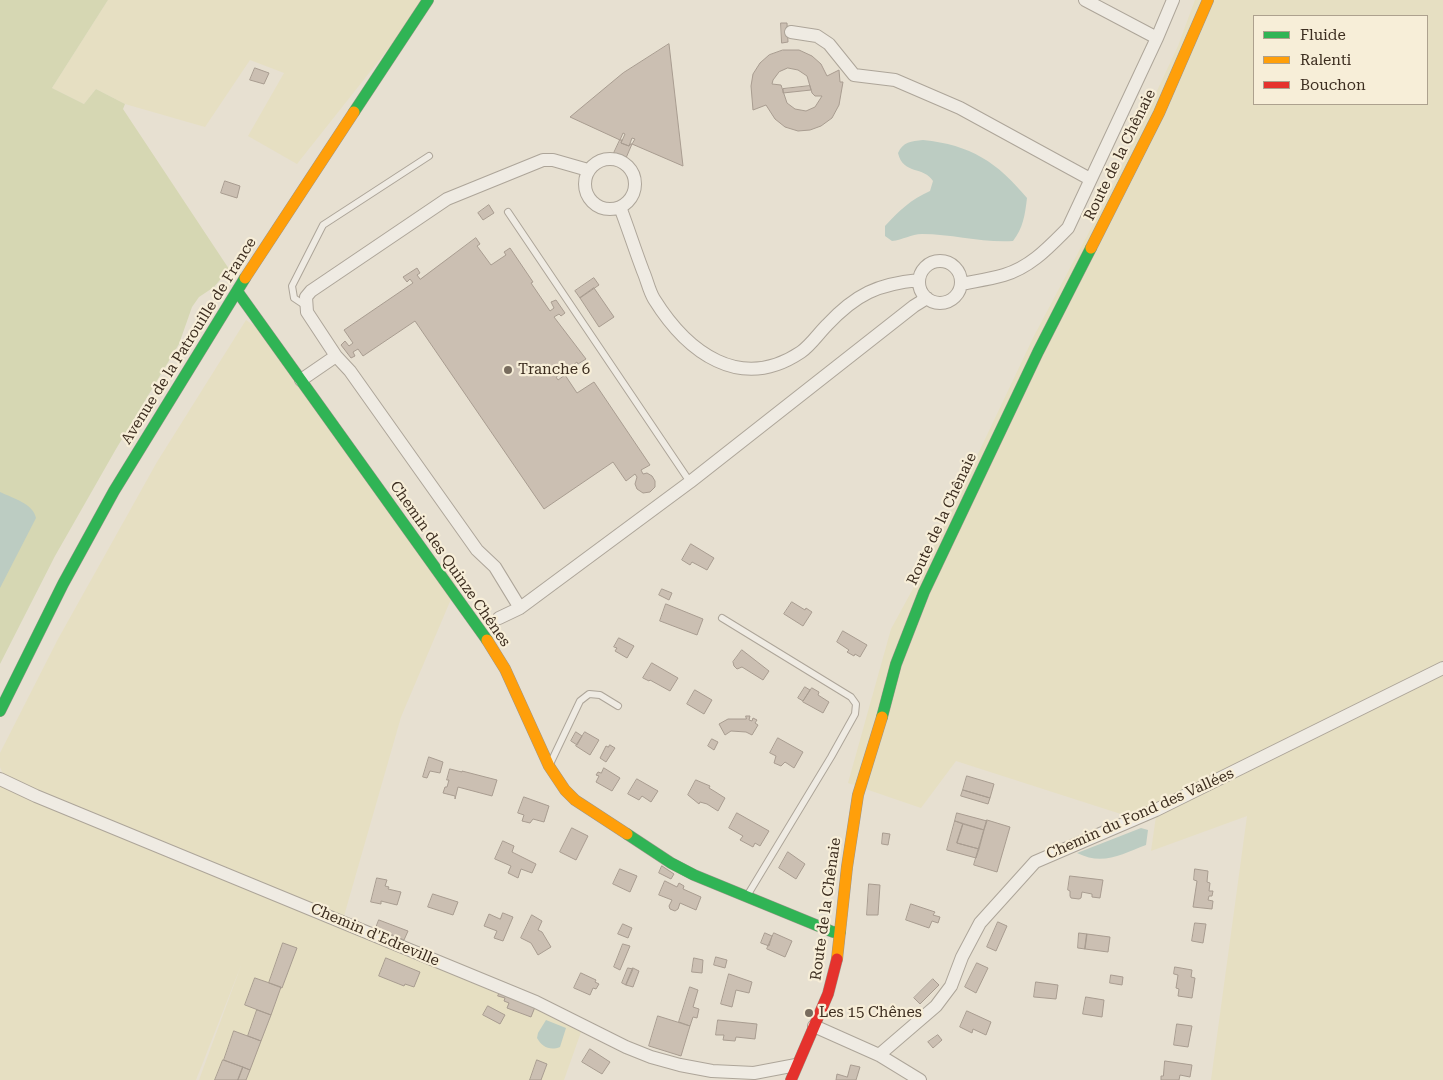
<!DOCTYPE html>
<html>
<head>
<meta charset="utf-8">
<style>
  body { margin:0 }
  #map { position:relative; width:1443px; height:1080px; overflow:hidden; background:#e7e0d1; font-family:"Roboto Serif",serif }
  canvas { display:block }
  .legend { position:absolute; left:1253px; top:15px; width:175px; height:90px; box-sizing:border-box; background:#f7eed8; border:1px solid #ada18e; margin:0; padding:6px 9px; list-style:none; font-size:15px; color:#3d2e20 }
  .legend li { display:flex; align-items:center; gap:10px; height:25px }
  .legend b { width:25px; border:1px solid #ada18e }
</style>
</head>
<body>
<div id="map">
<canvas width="1443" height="1080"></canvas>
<ul class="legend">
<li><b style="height:6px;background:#30b455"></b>Fluide</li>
<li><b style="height:6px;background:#ff9f0a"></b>Ralenti</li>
<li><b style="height:6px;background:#e5322d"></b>Bouchon</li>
</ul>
</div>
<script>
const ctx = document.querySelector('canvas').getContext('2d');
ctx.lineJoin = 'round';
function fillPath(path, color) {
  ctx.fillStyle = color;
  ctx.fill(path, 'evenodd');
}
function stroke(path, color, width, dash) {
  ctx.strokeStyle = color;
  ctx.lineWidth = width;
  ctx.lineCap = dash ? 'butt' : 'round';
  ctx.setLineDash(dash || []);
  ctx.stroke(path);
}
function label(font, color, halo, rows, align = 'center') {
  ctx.font = font + ' "Roboto Serif",serif';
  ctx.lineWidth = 4.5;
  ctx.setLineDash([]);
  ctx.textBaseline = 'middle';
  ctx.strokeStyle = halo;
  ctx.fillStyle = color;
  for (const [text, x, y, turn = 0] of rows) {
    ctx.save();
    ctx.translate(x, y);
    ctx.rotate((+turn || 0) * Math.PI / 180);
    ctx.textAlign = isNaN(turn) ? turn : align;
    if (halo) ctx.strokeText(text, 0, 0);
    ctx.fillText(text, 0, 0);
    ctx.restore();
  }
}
const farmland = new Path2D(`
  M108,0H427L297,164L248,136L284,73L250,60L205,127L125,104L96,89L84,104L52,88Z
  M1195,0H1443V1080H1211L1247,816L1151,851L1156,816H1127L956,761L921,808L848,783L891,629L921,574L1034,336L1106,200L1178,46ZM1254,16H1427V104H1254Z
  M246,320L255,326L457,585L401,717L344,916L4,776L0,767V753L58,639L157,462Z
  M0,783L535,1007L581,1032L564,1080H199L242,963L196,1080H0Z`);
const green = new Path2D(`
  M0,0H108L52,88L84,104L96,89L125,104L123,109L229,269L214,287L199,297L192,307L179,344L116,449L55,556L0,664Z`);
const water = new Path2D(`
  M923,140C971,145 997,162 1027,198C1025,215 1023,228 1013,241C982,243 953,234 922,234C911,234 903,240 892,241L885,236V226C900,210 910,200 930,191L933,181C924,166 903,175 898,153C903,142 911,141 923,140Z
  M0,492C12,498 33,503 36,518L0,588Z
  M1141,828L1148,830L1146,845C1122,854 1103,866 1077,853Z
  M546,1020L566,1028L560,1047C550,1051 542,1047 537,1038L538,1033Z`);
const building = new Path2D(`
  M781,23H787L788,42L782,43Z
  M669,44L683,166L632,144L635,139L632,138L629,146L621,143L625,134L623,133L620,140L570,117L623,73Z
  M783,50H799L812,56L821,64L827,76L839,70L840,82H843L839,105L832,118L821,126L810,130L798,131L785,127L775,119L766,105L753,110L751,86L753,74L760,63L769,55ZM788,68L798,70L807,76L812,93L815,96H822L815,107L806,111L795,109L787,103L781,85L772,84L773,80L779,72Z
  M255,68L269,73L264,84L250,80Z
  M810,86L811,90L783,93V89Z
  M620,140H622L621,143L629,146L630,144H632L626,158L614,153Z
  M225,181L240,186L237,198L221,193Z
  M489,205L494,213L483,220L478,213Z
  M476,238L480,244L477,246L491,265L506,255L504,252L510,248L533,282L531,283L550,311L554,308L551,302L556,300L565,313L561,316L559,314L554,317L586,359L578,364L577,362L556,377L558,380L565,375L577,393L594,382L650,465L641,470L643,474L647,473L652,476L655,481V487L650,492L643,493L637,489L635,484L637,477L635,474L626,481L613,462L544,509L415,321L363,356L358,349L353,352L355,356L351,358L341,345L345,341L349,346L353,343L344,330L413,283L410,279L407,282L403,277L417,268L420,273L417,275L420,279Z
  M594,278L599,285L580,298L575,291Z
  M594,288L614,317L599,327L580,298Z
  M691,544L714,558L707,570L692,562L690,565L682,560Z
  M662,589L672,593L669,600L659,595Z
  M792,602L805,610L806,608L812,612L803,626L784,614Z
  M666,604L703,619L697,635L660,621Z
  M843,631L867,645L860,657L855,654L854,656L847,652L849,650L837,642Z
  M619,638L634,646L627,658L615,651L617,648L614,647Z
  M742,650L769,671L763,680L742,667L737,669L734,666L733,662Z
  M652,663L678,678L670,691L650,680L649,681L643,678Z
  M805,687L810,690L803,701L798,698Z
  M812,688L819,692L818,695L829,702L823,713L803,702Z
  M695,690L712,700L704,714L687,704Z
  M746,716H750L749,720L752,721L753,718L757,720L755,723L758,725L752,735L746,732L731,731L725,735L719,724L728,719H746Z
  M576,732L582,736L577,745L571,741Z
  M585,732L599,740L590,755L576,746Z
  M778,738L803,752L794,768L785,762L781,766L774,763L776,756L770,753Z
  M712,739L718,742L714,750L708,746Z
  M610,745L615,748L606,762L600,758L606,746L608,747Z
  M429,757L443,762L440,773L430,771L427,778L423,777Z
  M604,768L620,778L612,791L596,782L599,776L596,775L598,772L601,773Z
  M450,769L462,772V771L497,780L492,796L458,787L455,799V796L443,793L445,787H447L449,780H447Z
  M967,776L994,784L990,798L963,790Z
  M637,779L658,791L651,802L642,796L639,800L628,794Z
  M696,780L710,786L709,788L714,791L725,798L718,811L707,804L700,802L699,804L688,795Z
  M963,790L990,798L988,804L961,796Z
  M524,797L549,806L544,822L533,819L530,823L522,821L524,815L518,813Z
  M737,813L769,831L760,846L755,843L753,847L740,840L743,836L729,828Z
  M957,813L987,821L984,830L955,821Z
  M987,820L1010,827L997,872L974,865Z
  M955,821L963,824L957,843L979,849L976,858L947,850Z
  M963,824L984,830L979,849L957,843Z
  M572,828L588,836L576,860L560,852Z
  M883,833L890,834L888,845L882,844Z
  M503,841L514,846L512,852L536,864L532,873L521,869L518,878L508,873L511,866L495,859Z
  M788,852L805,864L796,879L779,868Z
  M662,866L674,874L671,879L659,873Z
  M620,869L637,876L630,892L613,884Z
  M1195,869L1208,871L1207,882L1210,883L1209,891H1213L1212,896H1209L1208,900L1213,901L1212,909L1193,907L1197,881L1194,880Z
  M1070,876L1103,880L1100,898L1092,897V894L1082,892L1081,898L1079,899L1071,898L1070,896V891L1068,890Z
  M377,878L387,880L385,886L389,887L388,889L401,892L397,905L381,901V904L371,902Z
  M665,881L677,887L679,883L684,886L683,889L701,897L696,910L680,903L678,909L675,911L670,909L669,906L672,900L659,895Z
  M869,884L880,885L878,915H867Z
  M433,894L458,902L453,915L428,907Z
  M911,904L935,912L933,915L940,917L938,923L932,921L929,928L906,920Z
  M503,913L513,917L503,941L494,938L497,931L484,926L489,914L500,919Z
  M532,915L542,921L538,930L542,932L551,947L538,955L531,943L521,938Z
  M379,920L408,931L404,940L376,928Z
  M998,922L1007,926L996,951L987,947Z
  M1195,923L1206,924L1203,943L1192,941Z
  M623,924L632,928L628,938L618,934Z
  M765,933L772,936L769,946L761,943Z
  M774,933L792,941L785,957L767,949Z
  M1079,933L1087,934L1085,949L1078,948Z
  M1087,934L1110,937L1108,952L1085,949Z
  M283,943L297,948L282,988L269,983Z
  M623,944L630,946L620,970L614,967Z
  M716,957L727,960L725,968L714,965Z
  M386,958L420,972L414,987L405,984L404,986L379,976Z
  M694,958L703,960L702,973L692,972Z
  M977,963L988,968L976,993L965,987Z
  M1175,967L1192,970L1191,977L1195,978L1192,998L1178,996L1179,989L1176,988L1178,975L1174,974Z
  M628,968L633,969L626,985L622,983Z
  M633,968L639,971L633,987L626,985Z
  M581,973L596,980L595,982L599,984L596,989L593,988L590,995L574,988Z
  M729,974L752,982L749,993L736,990L732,1007L721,1004Z
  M1111,975L1123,977L1122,985L1110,983Z
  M255,978L281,987L271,1015L245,1005Z
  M933,979L939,985L920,1004L914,998Z
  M1036,982L1058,985L1056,999L1034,997Z
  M690,987L698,990L693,1007L699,1009L697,1018L693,1017L690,1026L679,1022Z
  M500,992L535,1007L531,1017L507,1008L509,1003L504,1001L505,998L498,996Z
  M1086,997L1104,1000L1102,1017L1083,1014Z
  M488,1006L505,1015L500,1024L483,1015Z
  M257,1010L271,1015L261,1041L248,1036Z
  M967,1011L991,1022L986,1035L973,1029L972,1033L960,1027Z
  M658,1016L690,1026L681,1056L649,1046Z
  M718,1020L757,1024L755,1039L736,1037L735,1041L723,1040L724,1035H716Z
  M1177,1024L1192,1026L1188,1047L1174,1045Z
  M234,1031L261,1041L250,1070L224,1060Z
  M938,1035L942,1040L933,1048L928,1042Z
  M590,1049L610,1062L602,1074L582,1062Z
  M223,1060L243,1067L238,1080H215Z
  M537,1060L547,1064L541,1080H530Z
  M1165,1061L1192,1065L1190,1077L1180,1075L1179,1080H1161V1076H1163Z
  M851,1065L860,1067L856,1080H836L837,1074L847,1077Z
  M243,1067L250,1070L246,1080H238Z`);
const lane = new Path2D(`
  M508,212L690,482
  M306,306L294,298L292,286L323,225L429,156
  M722,618L851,697L856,704L855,714L831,757L747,896
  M551,762L580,701L589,694L600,695L618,706`);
const street = new Path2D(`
  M1085,0L1157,38
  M791,32L817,36L829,44L854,75L895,80L960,108L1090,179
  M585 184a25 25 0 1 1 50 0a25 25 0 1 1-50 0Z
  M620,207C628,228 635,250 643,271C647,280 649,291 654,299C687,352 740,393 801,352C811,345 818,334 827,325C856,294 878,284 919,280
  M919 282a21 21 0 1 1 42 0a21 21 0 1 1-42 0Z
  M961,284C976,281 990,279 1004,275C1031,267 1049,247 1068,228L1157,38L1173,0
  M301,380L336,356
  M520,608L495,567L477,550L350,371L336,356L307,312L306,297L311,291L447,199L543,160H553L588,170
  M499,618L520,608L690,482L914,306L927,298
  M0,779L36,796L536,1002L626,1047L651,1057L680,1065L712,1071L754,1073L796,1065
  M814,1026L879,1055L920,1080
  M879,1055L936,1006L951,986L962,957L980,923L1035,862L1156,810L1443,668`);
const fast = new Path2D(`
  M354,112L428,0
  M237,291L487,640
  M0,711L63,584L114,491L245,278
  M882,717L896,664L924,592L1038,352L1091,248
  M627,834L671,863L694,875L833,932H840`);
const slow = new Path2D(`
  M1091,248L1159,113L1208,0
  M245,278L354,112
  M487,640L505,669L549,766L565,790L575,800L627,834
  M837,959L847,867L858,795L882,717`);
const jam = new Path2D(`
  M791,1080L828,994L837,959`);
const markers = [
  [508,370,5,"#786c5e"],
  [809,1013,5,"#786c5e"]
];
const streetNames = [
  ["Route de la Chênaie",1120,155,-64],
  ["Avenue de la Patrouille de France",189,341,-58],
  ["Route de la Chênaie",942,519,-65],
  ["Chemin des Quinze Chênes",450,564,55],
  ["Chemin du Fond des Vallées",1140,814,-24],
  ["Route de la Chênaie",826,909,-82],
  ["Chemin d'Edreville",375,935,23]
];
const poiNames = [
  ["Tranche 6",518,370],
  ["Les 15 Chênes",819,1013]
];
fillPath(farmland, '#e6dfc2');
fillPath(green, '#d6d7b3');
fillPath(water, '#bcccc2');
fillPath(building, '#cbbfb2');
stroke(building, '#a89c90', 1);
stroke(lane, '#ada599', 8);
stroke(street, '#ada599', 14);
stroke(fast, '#9c958a', 12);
stroke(slow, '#9c958a', 12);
stroke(jam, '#9c958a', 12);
stroke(lane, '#efebe3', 6);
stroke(street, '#efebe3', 12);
stroke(fast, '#30b455', 11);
stroke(slow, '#ff9f0a', 11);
stroke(jam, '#e5322d', 11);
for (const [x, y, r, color] of markers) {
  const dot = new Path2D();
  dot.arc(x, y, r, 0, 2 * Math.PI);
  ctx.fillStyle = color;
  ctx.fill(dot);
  stroke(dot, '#f7eed8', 2);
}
label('15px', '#3d2e20', '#f7eed8', streetNames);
label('15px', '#3d2e20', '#f7eed8', poiNames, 'left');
</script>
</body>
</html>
